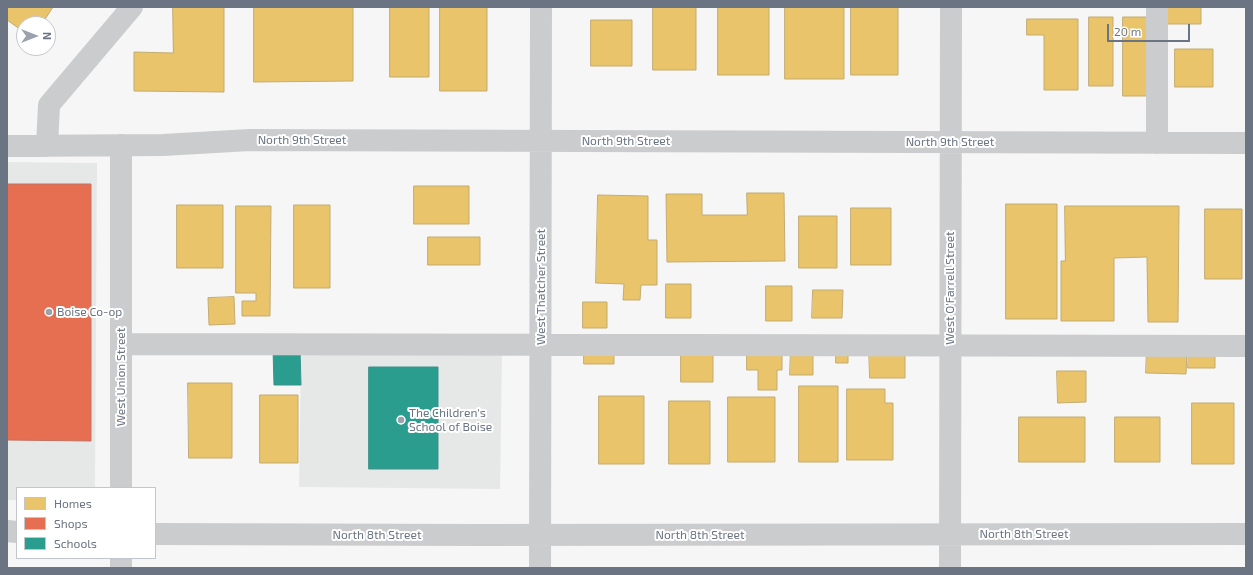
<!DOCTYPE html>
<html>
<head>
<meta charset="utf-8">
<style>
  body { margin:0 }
  #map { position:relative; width:1253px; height:575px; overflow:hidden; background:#f6f6f6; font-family:"Exo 2",sans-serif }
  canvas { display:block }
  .frame { position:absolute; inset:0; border:8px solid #6a7482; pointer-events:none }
  .legend { position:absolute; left:16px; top:487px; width:140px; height:72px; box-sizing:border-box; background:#fff; border:1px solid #c3c7cd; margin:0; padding:5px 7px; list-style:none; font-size:12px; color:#6a7482 }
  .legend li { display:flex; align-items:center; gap:8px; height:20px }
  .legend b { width:20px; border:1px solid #c3c7cd }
  .north { position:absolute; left:16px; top:16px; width:40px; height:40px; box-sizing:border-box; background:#fff; border:1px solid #c3c7cd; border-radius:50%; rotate:90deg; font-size:11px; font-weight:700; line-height:16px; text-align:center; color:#6a7482 }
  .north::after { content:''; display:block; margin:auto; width:14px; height:18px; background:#9ba2ab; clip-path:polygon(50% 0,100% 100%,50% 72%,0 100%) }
  .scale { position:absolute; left:1107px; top:24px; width:83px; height:18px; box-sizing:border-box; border:2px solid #6a7482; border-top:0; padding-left:5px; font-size:12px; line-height:14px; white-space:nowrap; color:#6a7482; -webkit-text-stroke:3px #fff; paint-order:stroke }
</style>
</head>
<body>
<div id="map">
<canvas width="1253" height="575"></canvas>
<div class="frame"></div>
<ul class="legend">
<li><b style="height:11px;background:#e9c46a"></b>Homes</li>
<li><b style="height:11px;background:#e76f51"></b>Shops</li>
<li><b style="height:11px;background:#2a9d8f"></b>Schools</li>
</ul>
<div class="north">N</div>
<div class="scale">20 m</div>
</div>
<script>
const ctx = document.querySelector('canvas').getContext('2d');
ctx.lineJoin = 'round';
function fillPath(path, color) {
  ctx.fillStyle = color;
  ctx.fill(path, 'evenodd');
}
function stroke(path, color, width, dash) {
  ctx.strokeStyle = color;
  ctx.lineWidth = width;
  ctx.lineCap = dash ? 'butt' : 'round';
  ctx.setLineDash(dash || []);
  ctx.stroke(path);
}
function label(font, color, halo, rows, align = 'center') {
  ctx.font = font + ' "Exo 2",sans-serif';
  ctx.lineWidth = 4;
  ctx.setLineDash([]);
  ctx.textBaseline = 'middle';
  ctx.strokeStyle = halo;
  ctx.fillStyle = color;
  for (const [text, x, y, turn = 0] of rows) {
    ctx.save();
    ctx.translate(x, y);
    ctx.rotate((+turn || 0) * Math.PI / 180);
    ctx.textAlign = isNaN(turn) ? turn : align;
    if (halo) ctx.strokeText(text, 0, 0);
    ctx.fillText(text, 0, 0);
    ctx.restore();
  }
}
const built = new Path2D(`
  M7,162L97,163L95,488H17V500H7Z
  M301,352L502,354L500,489L299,487Z`);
const homes = new Path2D(`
  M7,7H53L42,24H24V32L7,20Z
  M173,7H224V92L134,91V52L173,53Z
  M254,7H353V81L254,82Z
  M390,7H429V77H390Z
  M440,7H487V91H440Z
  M653,7H696V70H653Z
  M718,7H769V75H718Z
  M785,7H844V79H785Z
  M851,7H898V75H851Z
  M1165,7H1201V24H1165Z
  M1089,17H1113V86H1089Z
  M1123,17H1147V96H1123Z
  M1027,19H1078V90H1044V35H1027Z
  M591,20H632V66H591Z
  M1175,49H1213V87H1175Z
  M414,186H469V224H414Z
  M747,193H784L785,261L667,262L666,194H702V215H747Z
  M598,195L648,196V240H657V285H641L640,300H623L624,284L596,283Z
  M1006,204H1057V319H1006Z
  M177,205H223V268H177Z
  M294,205H330V288H294Z
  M236,206H271L270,316H242V301H256V293H236Z
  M1065,206H1179L1178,322H1148L1147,257L1114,258V321H1061V261H1065Z
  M851,208H891V265H851Z
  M1205,209H1242V279H1205Z
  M799,216H837V268H799Z
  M428,237H480V265H428Z
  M666,284H691V318H666Z
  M766,286H792V321H766Z
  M813,290H843L842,318H812Z
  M234,297L235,324L209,325L208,298Z
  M583,302H607V328H583Z
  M584,346H614V364H584Z
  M747,346H782V370H777V390H758V370H747Z
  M791,347H813V375H790Z
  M836,347H848V363H836Z
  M869,348H905V378H870Z
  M1147,349L1187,350L1186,374L1146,373Z
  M1189,350L1215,351V368H1188Z
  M681,355H713V382H681Z
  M1057,371H1086V402L1058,403Z
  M188,383H232V458H189Z
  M799,386H838V462H799Z
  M847,389H885V403H893V460H847Z
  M260,395H298V463H260Z
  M599,396H644V464H599Z
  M728,397H775V462H728Z
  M669,401H710V464H669Z
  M1192,403H1234V464H1192Z
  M1019,417H1085V462H1019Z
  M1115,417H1160V462H1115Z`);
const shops = new Path2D(`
  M7,184H91V441L7,440Z`);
const schools = new Path2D(`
  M300,348L301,385H274L273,349Z
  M369,367H438V469H369Z`);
const minor = new Path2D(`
  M1157,143V7
  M121,145V488
  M7,146L163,145L250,140L1246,143
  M47,146L49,105L132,7
  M121,344L1246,346
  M7,531L17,532
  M155,534L479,535L1246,534
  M121,558V568
  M540,568L541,7
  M950,568L951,7`);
const markers = [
  [49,312,4,"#9ba2ab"],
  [401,420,4,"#9ba2ab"]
];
const streetNames = [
  ["North 9th Street",302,140],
  ["North 9th Street",626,141],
  ["North 9th Street",950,142],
  ["West Thatcher Street",541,287,-90],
  ["West O'Farrell Street",950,288,-90],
  ["West Union Street",121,377,-90],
  ["North 8th Street",1024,534],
  ["North 8th Street",377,535],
  ["North 8th Street",700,535]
];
const poiNames = [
  ["Boise Co-op",57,312],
  ["The Children's",409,413],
  ["School of Boise",409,427]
];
fillPath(built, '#e6e8e8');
fillPath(homes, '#e9c46a');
stroke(homes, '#c3ac71', 1);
fillPath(shops, '#e76f51');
stroke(shops, '#c27060', 1);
fillPath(schools, '#2a9d8f');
stroke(schools, '#3d918b', 1);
stroke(minor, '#cbcccd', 22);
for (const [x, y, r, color] of markers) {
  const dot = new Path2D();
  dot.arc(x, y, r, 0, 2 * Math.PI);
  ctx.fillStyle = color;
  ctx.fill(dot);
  stroke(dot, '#fff', 1.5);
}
label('12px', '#6a7482', '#fff', streetNames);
label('12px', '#6a7482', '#fff', poiNames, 'left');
</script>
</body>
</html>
